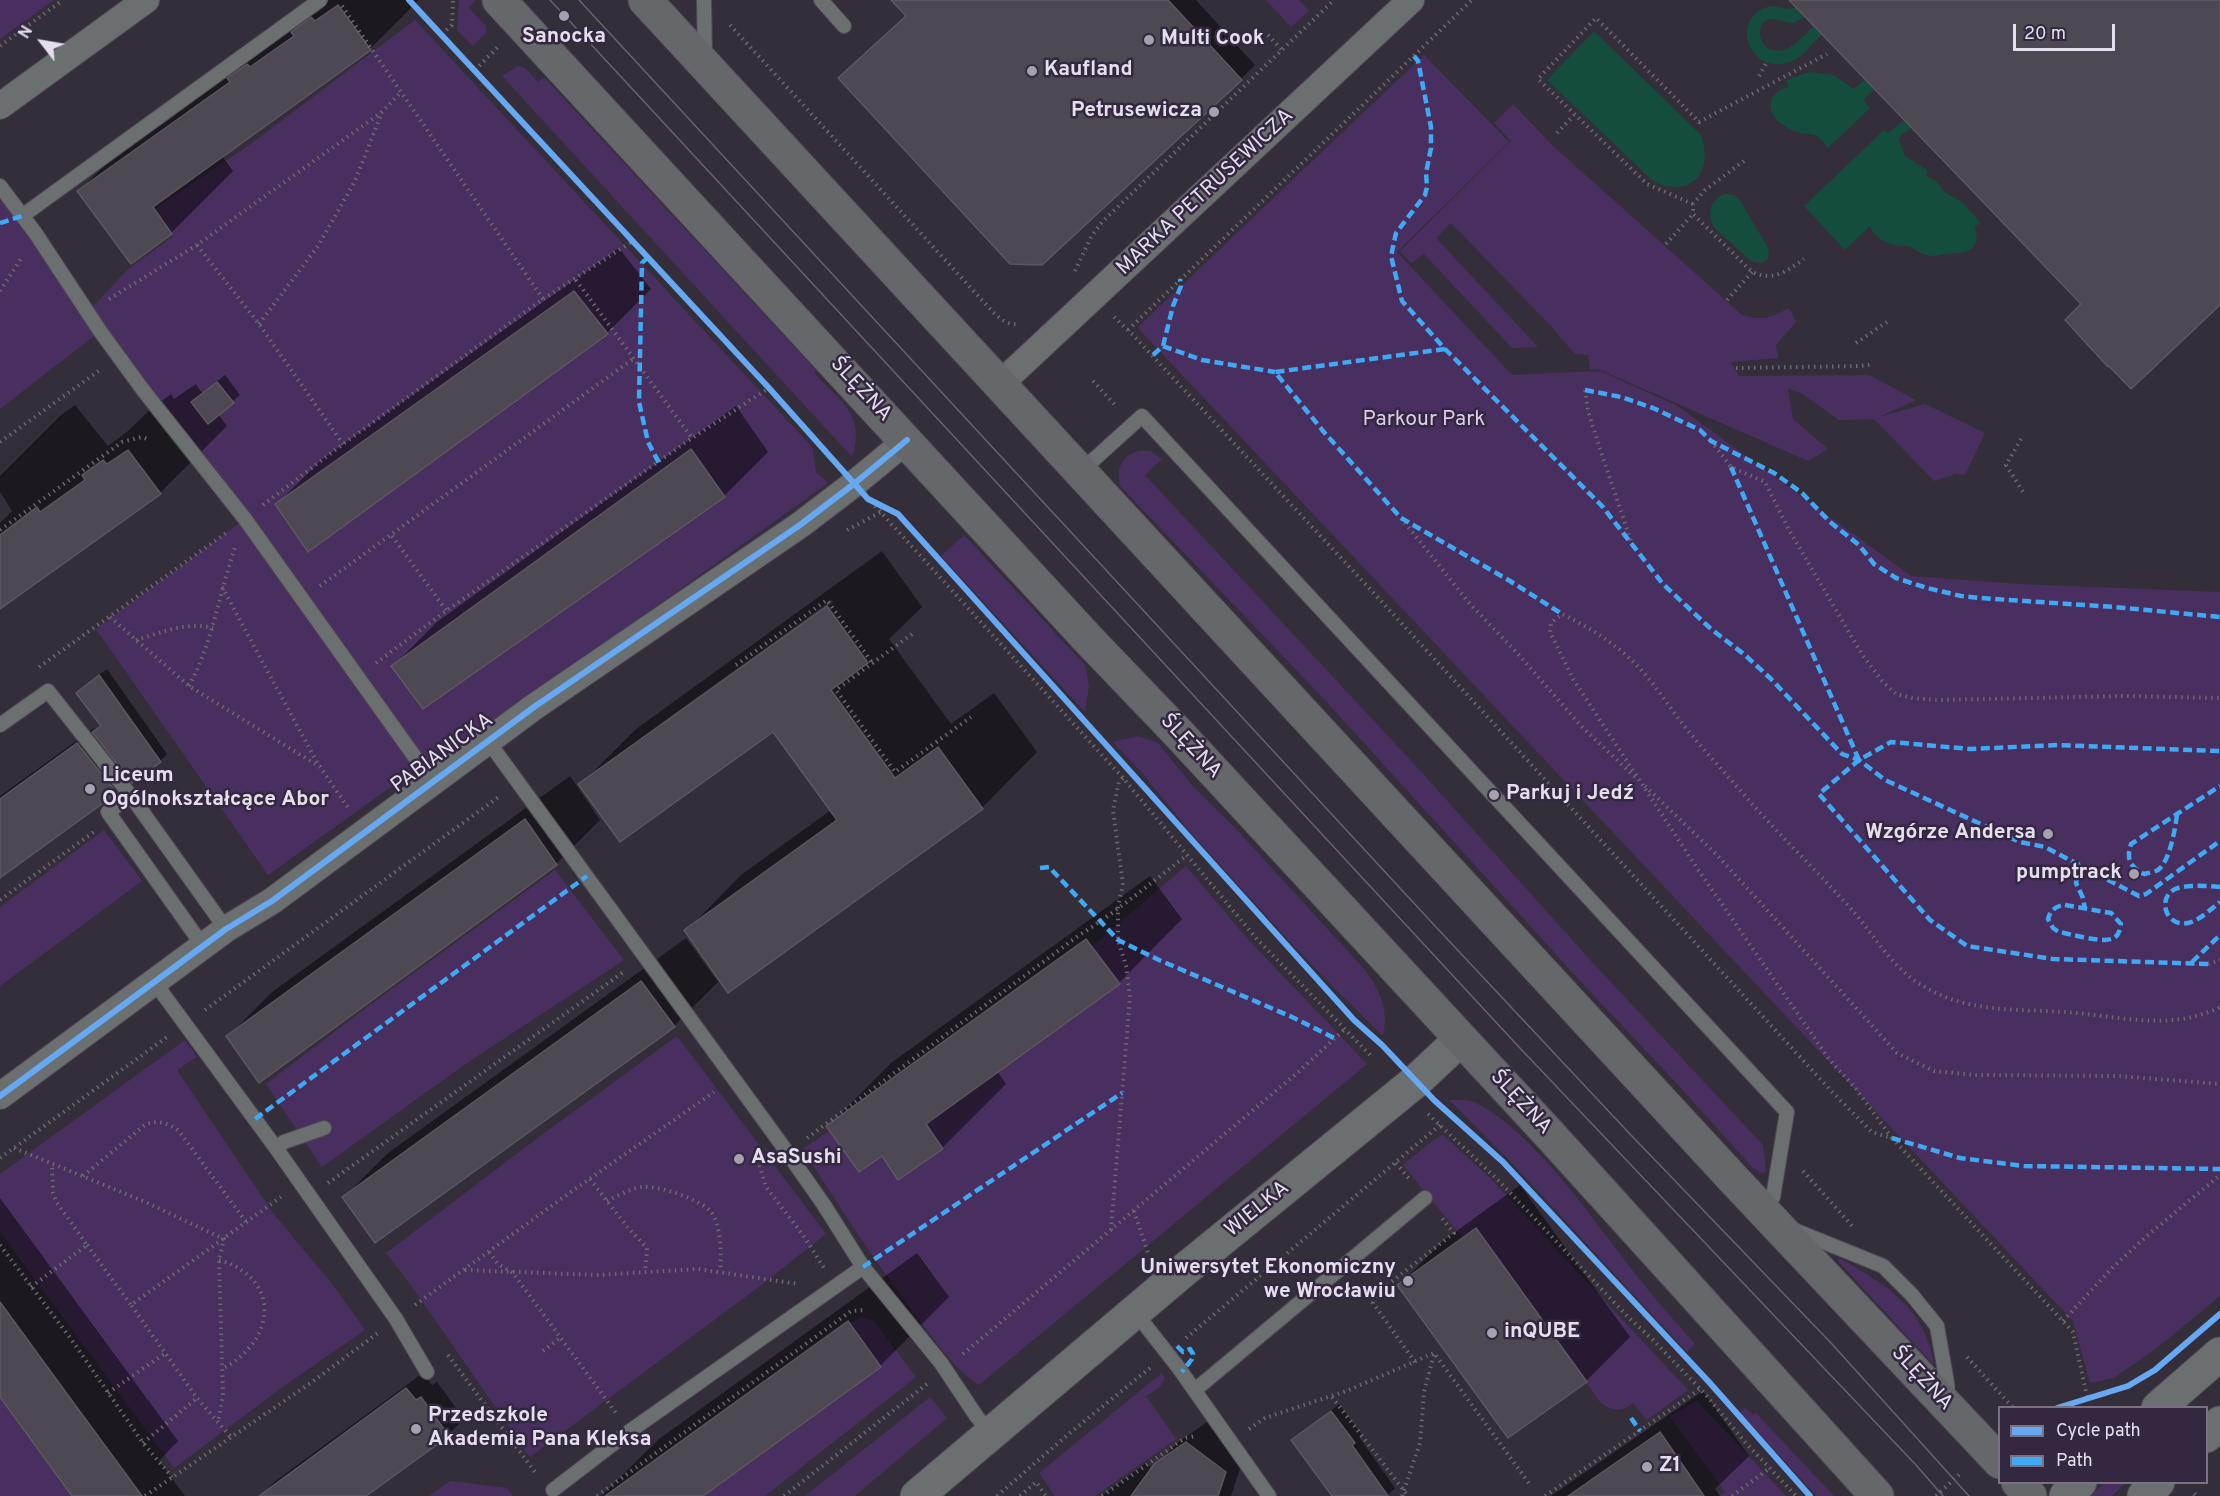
<!DOCTYPE html>
<html>
<head>
<meta charset="utf-8">
<style>
  body { margin:0 }
  #map { position:relative; width:2220px; height:1496px; overflow:hidden; background:#342e3a; font-family:Overpass,sans-serif }
  canvas { display:block }
  .legend { position:absolute; left:1998px; top:1406px; width:210px; height:78px; box-sizing:border-box; background:#342840; border:2px solid #7b7185; margin:0; padding:8px 10px; list-style:none; font-size:18px; color:#e5deed }
  .legend li { display:flex; align-items:center; gap:12px; height:30px }
  .legend b { width:30px; border:2px solid #7b7185 }
  .north { position:absolute; left:12px; top:12px; width:60px; height:60px; -webkit-text-stroke:4px #342840; paint-order:stroke; rotate:301deg; font-size:16px; font-weight:700; line-height:24px; text-align:center; color:#e5deed }
  .north::after { content:''; display:block; margin:auto; width:21px; height:27px; background:#e5deed; clip-path:polygon(50% 0,100% 100%,50% 72%,0 100%) }
  .scale { position:absolute; left:2013px; top:24px; width:102px; height:27px; box-sizing:border-box; border:3px solid #e5deed; border-top:0; padding-left:8px; font-size:18px; line-height:21px; white-space:nowrap; color:#e5deed; -webkit-text-stroke:4px #342840; paint-order:stroke }
</style>
</head>
<body>
<div id="map">
<canvas width="2220" height="1496"></canvas>
<ul class="legend">
<li><b style="height:8px;background:#66a8f1"></b>Cycle path</li>
<li><b style="height:8px;background:#3fa9f5"></b>Path</li>
</ul>
<div class="north">N</div>
<div class="scale">20 m</div>
</div>
<script>
const ctx = document.querySelector('canvas').getContext('2d');
ctx.lineJoin = 'round';
function fillPath(path, color) {
  ctx.fillStyle = color;
  ctx.fill(path, 'evenodd');
}
function stroke(path, color, width, dash) {
  ctx.strokeStyle = color;
  ctx.lineWidth = width;
  ctx.lineCap = dash ? 'butt' : 'round';
  ctx.setLineDash(dash || []);
  ctx.stroke(path);
}
function label(font, color, halo, rows, align = 'center') {
  ctx.font = font + ' Overpass,sans-serif';
  ctx.lineWidth = 5;
  ctx.setLineDash([]);
  ctx.textBaseline = 'middle';
  ctx.strokeStyle = halo;
  ctx.fillStyle = color;
  for (const [text, x, y, turn = 0] of rows) {
    ctx.save();
    ctx.translate(x, y);
    ctx.rotate((+turn || 0) * Math.PI / 180);
    ctx.textAlign = isNaN(turn) ? turn : align;
    if (halo) ctx.strokeText(text, 0, 0);
    ctx.fillText(text, 0, 0);
    ctx.restore();
  }
}
const green = new Path2D(`
  M0,0H54L0,39Z
  M459,0H474L475,1L469,8L486,26V33L473,46L457,30Z
  M1266,0H1299L1309,11L1291,27Z
  M415,20L813,448L816,472L828,483L527,699L442,756L408,771L399,781L268,875L96,629L245,519L87,313L127,270L173,236L156,208L252,143Z
  M1424,55L1509,142L1397,252L1512,375L1600,371L1676,405L1911,576L2019,584L2220,592V1296L2158,1347L2114,1378L2090,1383L2073,1321L1139,329V326Z
  M518,66L525,68L538,82L544,77L815,369V374C841,402 866,415 852,457L502,76Z
  M1513,104L1553,146L1742,315C1764,321 1770,318 1789,308L1796,322L1776,345L1778,358L1731,362L1739,376L1869,375L1916,400L1879,417L1925,404L1985,433L1965,475L1956,474L1934,481L1874,419L1839,420L1801,393L1788,389L1793,419L1828,449L1808,461L1598,369L1590,370L1588,355L1575,354L1549,324L1451,223L1436,238L1538,347L1512,348L1424,254L1411,263L1400,251L1511,141L1494,123Z
  M0,199L99,332L0,409Z
  M1139,451H1150L1162,459L1145,475L1415,765L1593,963L1763,1145L1766,1172L1761,1173L1753,1168L1670,1076L1594,996L1323,698L1120,486C1116,468 1121,457 1139,451Z
  M964,535L1085,665L1089,686L1085,712L941,556Z
  M1138,736L1158,743L1191,784L1237,830L1365,970C1380,991 1389,1009 1383,1036L1337,991L1293,945L1191,833L1142,773L1113,742Z
  M104,830L142,881L0,986V907Z
  M1186,866L1245,936L1367,1064L979,1385C952,1367 933,1338 914,1313C874,1260 838,1205 803,1149L1084,953Z
  M555,870L624,960L467,1063L322,1167L266,1084L367,1007Z
  M677,1036L826,1234L760,1286L530,1457L413,1288L386,1253L543,1134Z
  M185,1040L197,1057L177,1070L273,1213L336,1289L365,1330L284,1386L174,1468L0,1232V1174Z
  M1449,1100C1457,1100 1469,1099 1476,1103C1527,1129 1576,1196 1610,1241C1637,1277 1665,1311 1695,1344L1687,1352L1507,1158Z
  M1443,1135L1489,1177L1688,1390L1647,1420L1633,1403C1622,1413 1611,1411 1600,1402L1476,1228L1462,1237L1403,1165L1432,1141Z
  M1839,1258C1885,1284 1926,1308 1934,1365L1838,1261Z
  M862,1317L874,1321L916,1377L765,1496H703L881,1367L850,1323Z
  M1162,1373L1165,1378L1160,1387L1146,1396L1176,1439L1095,1496H1055L1039,1473Z
  M0,1397L72,1496H0Z
  M930,1397L947,1418L855,1496H805Z
  M1697,1401L1786,1496H1720L1725,1492L1670,1417Z
  M1745,1408L1753,1415L1755,1412L1834,1496H1817L1740,1413Z
  M450,1481L507,1488L513,1496H429Z
  M2105,1482H2125V1483L2112,1496H2091Z`);
const water = new Path2D(`
  M1771,6L1790,9L1796,7L1805,16C1801,19 1797,22 1792,23C1785,23 1779,19 1773,19C1755,20 1758,41 1768,49C1790,56 1799,39 1814,26L1823,35C1809,43 1805,59 1787,63C1747,73 1729,15 1771,6Z
  M1594,31L1702,136C1704,147 1707,159 1702,170C1694,190 1668,191 1652,180L1547,80Z
  M1810,72L1834,75L1853,89L1866,79L1875,89L1863,100L1870,108L1828,148C1825,144 1820,137 1815,135C1810,134 1805,134 1800,133C1787,129 1767,118 1771,101C1774,93 1781,88 1789,87L1786,80Z
  M1904,120L1912,128L1901,135L1899,141L1905,156L1928,171L1926,176L1937,182L1943,191L1962,202L1981,223L1975,226C1981,251 1968,253 1947,254C1943,254 1938,256 1933,256C1923,256 1916,249 1908,246C1905,245 1902,246 1899,246C1887,244 1874,238 1870,226L1845,250L1804,206L1884,130L1888,133Z
  M1724,194L1734,195L1740,200L1767,246L1769,252L1768,259L1762,263L1751,261L1715,228C1706,214 1709,202 1724,194Z`);
const shadow = new Path2D(`
  M322,0H419L370,49L222,156L233,171L171,233L79,191L141,129Z
  M893,0H1196L1255,65L1241,79L907,15Z
  M619,248L651,289L607,333L308,549L277,504L321,460Z
  M225,375L240,395L218,414L227,426L160,493L0,608V523L12,511L0,492V476L61,415L75,405L108,446L128,431L151,409L171,394L174,399L196,384L202,393Z
  M736,406L768,452L724,496L393,666L437,622Z
  M882,551L922,607L889,639L951,724L994,693L1037,752L982,808L686,931L741,875L831,810L774,730L580,785L636,729ZM832,600L833,602L641,741V738Z
  M107,669L167,754L160,761L130,778L116,792L0,875V796L94,728L96,731L102,724L86,685Z
  M570,776L600,820L556,864L259,1081L228,1036L272,992Z
  M1150,876L1182,919L1119,983L997,1071L1006,1084L942,1148L882,1154L827,1127L891,1063Z
  M686,938L718,982L674,1026L344,1197L388,1153Z
  M1520,1185L1630,1337L1586,1381L1399,1285L1443,1241Z
  M0,1198L178,1441L159,1461L185,1496H74L0,1394Z
  M917,1253L949,1297L880,1366L700,1496H601L659,1439Z
  M423,1373L432,1385L437,1382L464,1419L448,1435L364,1496H260L274,1482Z
  M1703,1391L1749,1456L1715,1489L1720,1496H1551Z
  M1339,1404L1361,1434L1359,1437L1395,1488L1387,1496H1334L1293,1440Z
  M1207,1422L1246,1451L1231,1496H1101L1147,1462L1152,1470L1177,1443Z`);
const building = new Path2D(`
  M891,0H1168L1242,80L1042,265L1010,264L838,78L906,16Z
  M1789,0H2220V305L2131,389L2109,366L2108,367L2065,320L2081,304Z
  M338,5L371,50L153,207L172,234L131,264L77,191L230,82L227,78L247,64L250,67L294,36L291,32L311,17L315,21Z
  M574,291L608,334L308,552L275,504Z
  M217,382L234,403L208,424L191,402Z
  M691,449L725,497L423,709L391,666Z
  M128,450L161,494L0,609V535L37,507L40,512L85,480L82,475L103,460L107,464Z
  M827,606L868,663L831,690L895,778L938,747L983,809L728,993L684,930L837,820L773,732L620,842L578,784Z
  M99,675L161,762L132,783L92,732L101,726L76,693Z
  M77,743L117,793L0,878V799Z
  M525,819L557,865L259,1083L226,1036Z
  M1086,939L1120,984L926,1124L943,1149L898,1180L882,1156L859,1172L826,1126Z
  M641,981L675,1027L375,1243L342,1197Z
  M1476,1228L1587,1382L1508,1438L1397,1285Z
  M0,1302L59,1383L142,1496H72L0,1397Z
  M848,1321L881,1367L703,1496H605Z
  M406,1388L416,1400L421,1397L449,1436L366,1496H259Z
  M1331,1411L1355,1443L1352,1445L1388,1496H1332L1291,1440Z
  M1660,1432L1704,1496H1568Z
  M1186,1442L1226,1472L1218,1496H1131L1155,1463Z`);
const path = new Path2D(`
  M342,6L543,299
  M730,25L980,298C990,308 1002,326 1018,324
  M442,34L452,25L453,0
  M1268,35L1282,50
  M0,46L63,0
  M475,70L498,47
  M1759,76L1767,62
  M1557,133L1574,115
  M1744,161L1705,190L1693,204V214L1752,272C1773,282 1787,271 1804,259
  M1693,204L1647,184L1538,79L1596,18L1699,122L1827,54
  M1666,244L1693,214
  M197,245L259,324L343,444
  M1075,271L1091,237L1102,222L1334,0
  M576,280L692,438
  M0,291L22,257
  M109,299L197,245L382,112L401,92
  M1727,300L1752,272
  M1114,317L1133,335L1370,589L1833,1093L1872,1132L1892,1138L2073,1332L2088,1401
  M259,324L318,246L355,181L382,112
  M1128,330L1472,0
  M1856,343L1887,322
  M1736,368L1861,366L1873,364
  M1093,381L1116,406
  M1585,390L1588,411L1599,446L1632,544
  M2021,439L2006,465L2025,495
  M1711,441L1731,467L1765,482L1789,530L1863,656L1883,682L1896,694L1912,698L1937,700L2125,696L2220,698
  M0,442L100,370
  M263,505L343,444L543,299L633,241
  M875,506L1123,778L1256,938L1373,1058
  M1401,518L1470,604L1518,654L1582,727L1635,777
  M0,530L122,442L142,437L150,440
  M847,530L881,512
  M392,536L446,610
  M320,586L633,359
  M222,587L319,766
  M110,617L189,686L320,767L349,809
  M912,634L836,690L895,772L971,717
  M136,640C160,633 187,621 213,628
  M376,663L446,611L692,438L769,388
  M736,665L827,600L873,664
  M39,667L226,533
  M189,686C212,643 220,593 235,547
  M1645,786L1716,854L1897,1053L1934,1071L1975,1075L2118,1076L2220,1084
  M0,900L95,831
  M2208,964L2220,960
  M205,1010L500,796
  M1428,1114L1500,1182L1627,1316L1653,1340L1705,1394L1745,1442L1796,1496
  M807,1138L1078,936C1116,912 1151,883 1186,856
  M1892,1138L1856,1089L1829,1059L1697,868L1573,679L1550,632L1551,623L1562,614C1591,628 1621,647 1643,672C1660,691 1673,713 1690,733C1708,755 1728,776 1747,798C1780,836 1818,872 1852,910C1874,935 1893,969 1923,986C1970,1015 2025,1008 2077,1013C2125,1018 2175,1030 2220,1007
  M14,1148L143,1201L224,1239L219,1260L223,1396L218,1422
  M756,1154L766,1187L803,1235L824,1268
  M0,1158L167,1037
  M1396,1163L1411,1181
  M1803,1171L1854,1228
  M83,1176L146,1124C159,1120 168,1123 179,1131L246,1222
  M590,1179L628,1228L647,1248L645,1272
  M328,1183L625,971
  M607,1201C618,1196 631,1188 642,1187C658,1185 700,1199 711,1212C721,1225 722,1255 720,1271
  M1134,1211L1149,1256
  M1111,1230L1130,997L1126,966L1118,940V906L1123,885L1113,810L1119,782L1123,778
  M0,1245L71,1339L143,1443L172,1477
  M87,1245L131,1305
  M489,1252L498,1264L513,1273L616,1413
  M219,1260C283,1279 275,1342 222,1369
  M465,1270L597,1275L698,1269L798,1284
  M31,1287L87,1245L57,1203L53,1193L52,1164
  M415,1305L568,1194L714,1092
  M2063,1321L2112,1268L2148,1235L2220,1175
  M1186,1338L1440,1125
  M543,1351L561,1337
  M963,1354L1296,1074L1345,1029
  M448,1355L537,1475
  M1967,1357L2013,1408
  M1415,1362L1373,1303L1376,1294L1454,1233L1441,1217
  M108,1393L164,1354
  M1332,1397L1408,1496
  M1249,1429L1265,1418L1349,1390L1434,1353L1531,1486
  M230,1436L197,1398L131,1305L281,1197
  M143,1443L197,1398
  M145,1496L312,1382L378,1333
  M597,1496L851,1311L866,1310
  M784,1496L927,1384
  M997,1496L1071,1432L1150,1368
  M1020,1496L1036,1482L1046,1496
  M1102,1496L1185,1438L1196,1436
  M1402,1496L1420,1443L1424,1392L1434,1354
  M1545,1496L1700,1389
  M1732,1496L1770,1468
  M1936,1496L1962,1472`);
const service = new Path2D(`
  M704,0L705,58
  M821,0L844,26
  M0,186L36,234L100,331L143,390L245,519L432,781
  M22,216L320,0
  M1080,472L1142,416L1787,1112L1773,1197L1761,1208
  M0,725L48,691L131,796L226,929
  M488,741L782,1145L824,1205L863,1267L941,1363L977,1417L991,1433
  M131,796L108,812L203,946
  M155,983L276,1148L396,1319L427,1372
  M276,1148L284,1142L324,1128
  M1794,1230L1883,1266L1912,1295L1937,1326L1947,1383L1948,1399
  M1135,1312L1178,1367L1269,1496
  M1195,1390L1425,1198
  M553,1490L630,1431L863,1267`);
const minor = new Path2D(`
  M0,106L146,0
  M999,385L1411,0
  M0,1096L226,929L272,901L534,707L800,525L855,483L907,440`);
const tertiary = new Path2D(`
  M2158,1408L2220,1354
  M2206,1436L2220,1423
  M917,1496L1183,1271L1416,1081L1461,1039
  M2066,1496L2080,1482
  M2144,1496L2158,1482`);
const secondary = new Path2D(`
  M499,0L1088,639L1179,734L1551,1136L1877,1496
  M645,0L1736,1182L2000,1462
  M2018,1482L2030,1496`);
const tram = new Path2D(`
  M550,0L1518,1046L1916,1465L1943,1496
  M579,0L1436,927L1629,1133L1832,1344L1969,1496
  M2193,1496L2196,1493`);
const quiet = new Path2D(`
  M1414,56L1418,61L1431,127V148L1426,173L1427,187L1425,195L1396,233L1391,256L1402,301L1445,349L1602,506L1663,584L1711,629L1745,655L1770,678L1842,754L1859,760L1885,780L2020,842L2045,847L2139,896L2146,894L2220,841
  M0,223L22,216
  M648,257L642,263L639,402L648,442L659,463
  M1163,346L1173,306L1181,286L1180,279
  M1445,349L1275,372L1323,431L1401,518L1510,581L1562,614
  M1153,355L1163,346L1202,360L1275,372
  M1585,390L1621,397L1653,408L1700,430L1711,441L1774,473L1802,493L1830,522L1859,545L1874,564L1896,578L1927,588L1961,596L1980,598L2114,607L2220,617
  M1731,467L1859,760
  M2177,815C2175,829 2170,861 2158,870C2154,872 2148,873 2144,874C2130,867 2126,859 2131,844L2220,786
  M2079,864L2076,883L2083,898L2085,909
  M1040,868L1049,867L1118,940L1159,960L1292,1017L1334,1038
  M2220,887C2208,886 2194,885 2182,887C2155,891 2163,928 2188,923C2199,921 2211,909 2220,902
  M2065,905L2111,913L2121,924C2120,929 2119,935 2114,938C2104,944 2071,934 2059,932L2053,928L2048,919C2051,909 2056,906 2065,905Z
  M2192,962L2220,935
  M2208,964L2053,959L1967,946L1930,920L1819,794L1859,760L1891,742L1970,749L2058,745L2220,751
  M255,1119L587,876
  M1892,1138L1960,1158L2024,1166L2220,1169
  M863,1267L1122,1093
  M1177,1346L1183,1352L1190,1349L1193,1354L1192,1359L1182,1372
  M1631,1418L1640,1431`);
const cycleway = new Path2D(`
  M409,0L769,388L868,499L898,514L1354,1020L1382,1045L1434,1100L1503,1162L1709,1382L1810,1496
  M0,1096L226,929L272,901L534,707L800,525L855,483L907,440
  M2057,1408L2128,1386L2155,1370L2220,1314`);
const markers = [
  [564,16,6,"#a7a0ae"],
  [1149,40,6,"#a7a0ae"],
  [1032,71,6,"#a7a0ae"],
  [1214,112,6,"#a7a0ae"],
  [90,789,6,"#a7a0ae"],
  [1494,795,6,"#a7a0ae"],
  [2048,834,6,"#a7a0ae"],
  [2134,874,6,"#a7a0ae"],
  [739,1159,6,"#a7a0ae"],
  [1408,1281,6,"#a7a0ae"],
  [1492,1333,6,"#a7a0ae"],
  [416,1429,6,"#a7a0ae"],
  [1647,1467,6,"#a7a0ae"]
];
const poiNames = [
  ["Sanocka",564,38,"center"],
  ["Multi Cook",1161,40],
  ["Kaufland",1044,71],
  ["Petrusewicza",1202,112,"right"],
  ["Liceum",102,777],
  ["Ogólnokształcące Abor",102,801],
  ["Parkuj i Jedź",1506,795],
  ["Wzgórze Andersa",2036,834,"right"],
  ["pumptrack",2122,874,"right"],
  ["AsaSushi",751,1159],
  ["Uniwersytet Ekonomiczny",1396,1269,"right"],
  ["we Wrocławiu",1396,1293,"right"],
  ["inQUBE",1504,1333],
  ["Przedszkole",428,1417],
  ["Akademia Pana Kleksa",428,1441],
  ["Z1",1659,1467]
];
const streetNames = [
  ["MARKA PETRUSEWICZA",1206,193,-43],
  ["ŚLĘŻNA",860,390,47],
  ["ŚLĘŻNA",1190,747,47],
  ["PABIANICKA",443,754,-36],
  ["ŚLĘŻNA",1520,1103,47],
  ["WIELKA",1258,1210,-39],
  ["ŚLĘŻNA",1921,1379,47]
];
const parkNames = [
  ["Parkour Park",1424,421]
];
fillPath(green, '#492f5f');
fillPath(water, '#144c3e');
fillPath(shadow, '#0007');
fillPath(building, '#4d4852');
stroke(building, '#5c5761', 1.5);
stroke(service, '#504b56', 16);
stroke(minor, '#504b56', 28);
stroke(tertiary, '#504b56', 35);
stroke(secondary, '#504b56', 35);
stroke(path, '#6a6a6e', 4, [1.5, 4.5]);
stroke(service, '#6b6f6f', 14);
stroke(minor, '#6b6f6f', 26);
stroke(tertiary, '#6b6f6f', 33);
stroke(secondary, '#65676a', 33);
stroke(tram, '#67646a', 1.5);
stroke(quiet, '#3fa9f5', 4.5, [9, 4.5]);
stroke(cycleway, '#66a8f1', 6);
for (const [x, y, r, color] of markers) {
  const dot = new Path2D();
  dot.arc(x, y, r, 0, 2 * Math.PI);
  ctx.fillStyle = color;
  ctx.fill(dot);
  stroke(dot, '#342840', 2);
}
label('bold 21px', '#e5deed', '#342840', poiNames, 'left');
label('21px', '#e5deed', '#342840', streetNames);
label('21px', '#decbf2', '#342840', parkNames);
</script>
</body>
</html>
